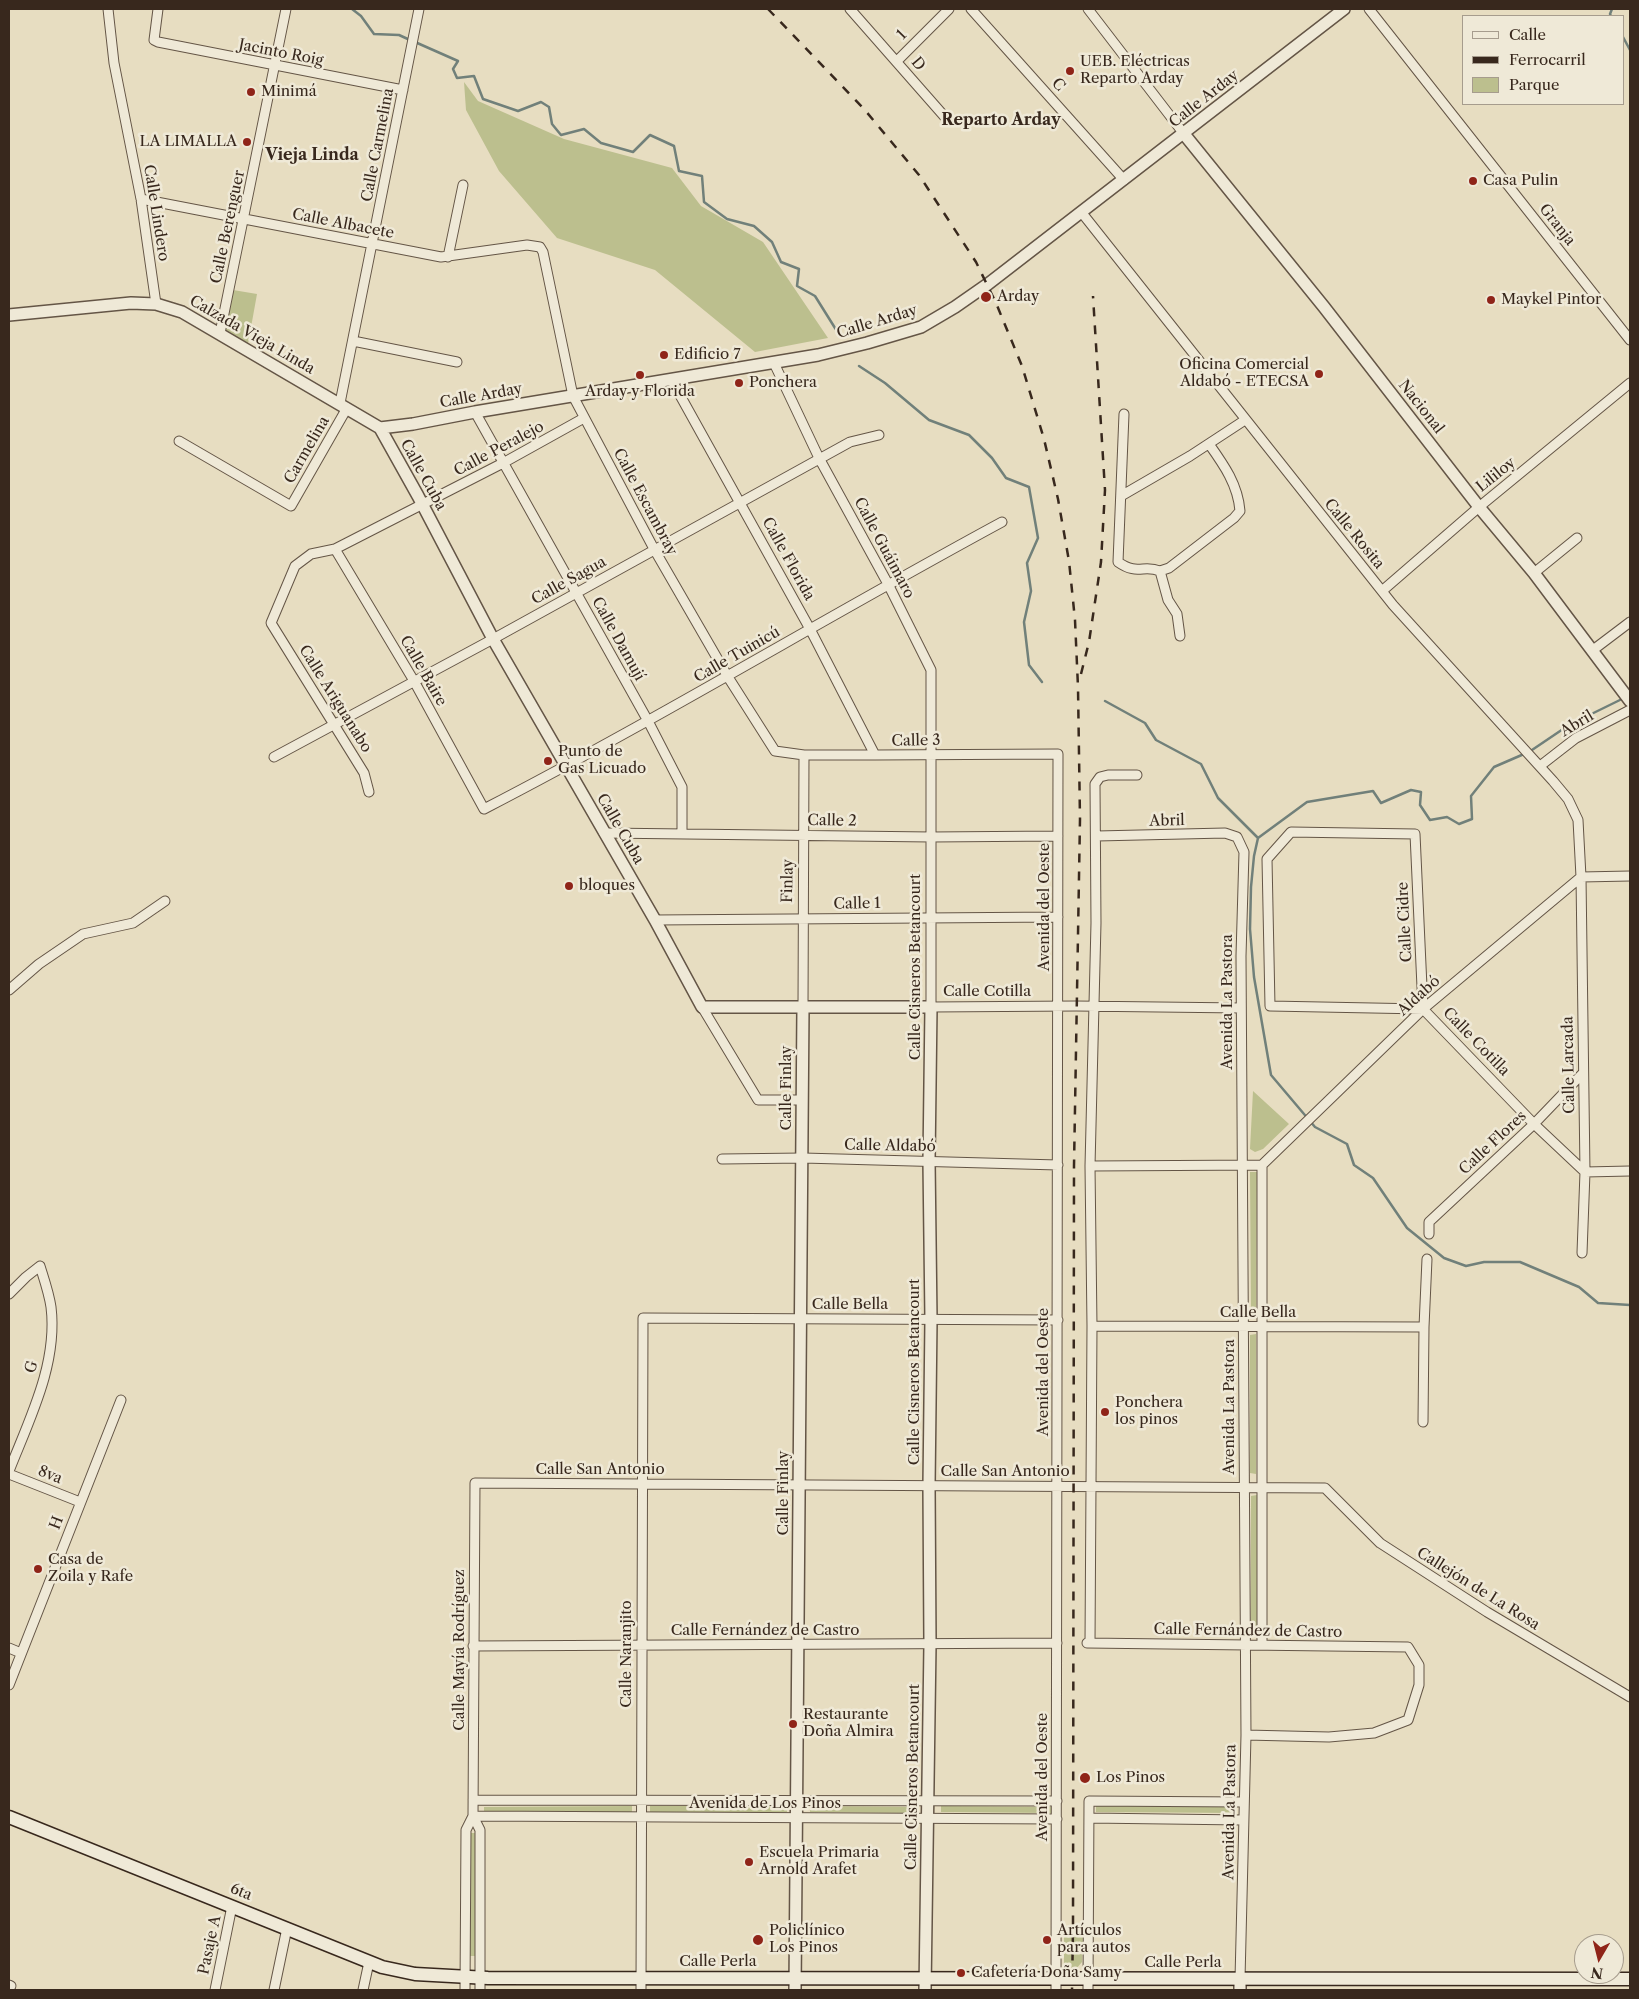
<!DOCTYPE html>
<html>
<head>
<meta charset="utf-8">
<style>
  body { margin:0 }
  #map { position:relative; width:1639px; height:1999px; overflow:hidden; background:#e7ddc1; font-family:"Libre Caslon Text",serif }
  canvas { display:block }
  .frame { position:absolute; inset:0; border:10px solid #38281d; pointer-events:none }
  .legend { position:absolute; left:1462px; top:15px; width:162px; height:90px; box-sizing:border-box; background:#efe9d7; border:1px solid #a69c8d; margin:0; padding:6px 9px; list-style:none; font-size:15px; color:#38281d }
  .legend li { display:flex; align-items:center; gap:10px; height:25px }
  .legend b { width:25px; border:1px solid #a69c8d }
  .north { position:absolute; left:1574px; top:1934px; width:50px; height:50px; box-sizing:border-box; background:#efe9d7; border:1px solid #a69c8d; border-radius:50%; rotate:188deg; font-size:14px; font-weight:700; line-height:20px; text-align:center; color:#38281d }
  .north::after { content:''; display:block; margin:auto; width:18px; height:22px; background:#8f2418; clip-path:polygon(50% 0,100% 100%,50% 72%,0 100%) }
</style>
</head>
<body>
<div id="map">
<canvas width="1639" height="1999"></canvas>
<div class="frame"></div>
<ul class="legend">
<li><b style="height:6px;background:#efe9d7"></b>Calle</li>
<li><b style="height:6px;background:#38281d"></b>Ferrocarril</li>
<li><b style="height:14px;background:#bcbf8e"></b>Parque</li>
</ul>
<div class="north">N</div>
</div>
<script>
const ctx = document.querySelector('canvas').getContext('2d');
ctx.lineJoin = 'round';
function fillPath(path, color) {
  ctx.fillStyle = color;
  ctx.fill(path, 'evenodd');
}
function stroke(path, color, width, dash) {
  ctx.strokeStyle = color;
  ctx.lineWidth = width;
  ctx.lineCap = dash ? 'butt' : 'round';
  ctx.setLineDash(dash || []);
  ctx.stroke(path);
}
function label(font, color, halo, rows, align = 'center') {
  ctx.font = font + ' "Libre Caslon Text",serif';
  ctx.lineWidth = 5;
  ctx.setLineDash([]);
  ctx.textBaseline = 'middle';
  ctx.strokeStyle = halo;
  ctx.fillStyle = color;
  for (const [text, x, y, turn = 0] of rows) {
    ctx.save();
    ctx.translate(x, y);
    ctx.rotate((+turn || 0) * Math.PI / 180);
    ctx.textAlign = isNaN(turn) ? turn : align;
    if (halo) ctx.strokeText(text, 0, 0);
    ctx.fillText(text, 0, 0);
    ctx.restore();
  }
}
const green = new Path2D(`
  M464,82L478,101L564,139L672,168L701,206L763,242L828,338L755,352L655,270L557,238L499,171L466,110Z
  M233,290L257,294L248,344L224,332Z
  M1253,1091L1289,1124L1263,1149L1255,1152L1250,1149Z
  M1250,1172H1257L1256,1315H1251Z
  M1256,1334V1474L1250,1473V1335Z
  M1257,1495V1633L1251,1632V1496Z
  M1096,1805L1235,1807V1813L1096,1812Z
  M632,1806V1812H484V1807Z
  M650,1806H787V1812H650Z
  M810,1806L917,1807V1813L810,1812Z
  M941,1806L1052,1807V1813L941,1812Z
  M469,1833H478L477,1956H468Z
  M1064,1934H1083L1082,1962L1076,1969L1068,1970L1064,1968Z`);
const stream = new Path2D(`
  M352,9L361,16L374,34L399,35L410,40
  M1611,16L1610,14L1612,9
  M1623,37L1630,50
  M415,42L458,61L453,69L457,78L474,76L483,99L518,111L541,102L549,107L552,124L561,135L584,129L601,143L633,152L650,135L674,146L679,171L702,176L704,202L727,219L754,226L772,242L781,262L799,269L797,286L815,296L840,336
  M859,366L885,383L929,420L969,435L992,458L1006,478L1029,487L1038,538L1027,563L1031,591L1024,622L1029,665L1042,682
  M1105,701L1145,723L1156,740L1201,764L1218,798L1258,838
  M1529,752L1569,725L1624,698
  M1524,754L1494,767L1471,796L1472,819L1459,824L1447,817L1430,820L1420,805L1421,792L1411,790L1381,803L1373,791L1307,802L1258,838L1254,856L1251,887L1250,929L1254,977L1271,1075L1315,1127L1347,1144L1354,1165L1373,1178L1407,1228L1444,1258L1466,1266L1484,1262H1520L1579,1287L1598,1303L1630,1305`);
const minor = new Path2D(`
  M108,9L114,63L141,199L156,304
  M158,9L154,40L158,42L403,90
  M850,9L944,116
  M971,9L1124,180
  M1088,9L1184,134
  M1369,9L1630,340
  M897,61L949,9
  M141,199L441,257L527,245L540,247L543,252L573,396L654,549L728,677L775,751L804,755H875L1058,754L1056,1990
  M1082,213L1393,605L1553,781L1568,799L1578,820L1581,877L1585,1172L1582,1253
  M448,257L463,185
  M220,333L286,9
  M353,341L457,362
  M774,363L819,458L888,584L931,670V1007L1076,1006L1241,1008
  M671,379L810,629L875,755
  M340,403L419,9
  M475,412L648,721L682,787V834
  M1124,414L1118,562C1138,576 1143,564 1160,571L1169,568L1234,518L1240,511C1238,485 1224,465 1209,444
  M179,441L291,506L347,408
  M1121,496L1190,456L1245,420
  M335,549L414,681L484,809C660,718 828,616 1002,522
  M1160,571L1168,600L1177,614L1180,636
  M1534,573L1577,538
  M1382,591L1479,507L1630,383
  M1593,650L1630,622
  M274,757L493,639L850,442L879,435
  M1540,766L1576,738L1630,710
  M369,792L364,773L271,623L295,566L311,554L335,549L503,463L584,418
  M604,833L931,837L1058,836
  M1097,836L1225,833L1237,837L1244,852L1241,956L1246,1735L1240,1979
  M655,920L1058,917
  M9,990L39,964L83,934L133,923L165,901
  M702,1007L758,1100H802
  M803,1007L804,755
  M1423,1009L1415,834L1291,832L1267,859L1270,1006L1423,1009L1534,1124L1585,1172L1630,1171
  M722,1159L803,1158L1058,1165
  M1262,1165V1644
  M1090,1166L1262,1165L1423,1009L1581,877L1630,876
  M1429,1234V1222L1534,1124L1583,1073
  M9,1294L26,1277L40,1266C44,1279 49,1293 51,1307C58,1364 29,1420 9,1471
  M1092,1326L1424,1327
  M1423,1422L1424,1327L1427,1259
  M9,1474L80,1502
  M1087,1643L1408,1647L1419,1665V1685L1408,1720L1374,1733L1329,1737L1246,1735
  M1090,1643L1092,1326L1090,1166L1096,923L1095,784L1100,777L1108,775H1137
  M473,1646L1057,1643
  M9,1648L21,1653
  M9,1685L121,1400
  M473,1800L1057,1801
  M473,1816L1057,1819
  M473,1816L480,1830V1990
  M1089,1818L1243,1820
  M9,1985L11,1986
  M215,1990L232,1906
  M274,1990L287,1928
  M363,1990L369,1962
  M465,1990L466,1830L473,1816L475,1483L1325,1488L1380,1543L1487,1612L1630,1697
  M641,1990L643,1318L1058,1320
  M1088,1990L1089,1801L1244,1802`);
const tertiary = new Path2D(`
  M1184,134L1324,307L1479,507L1534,573L1630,701
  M9,315L131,303L156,304L182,312L380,428L418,496L493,639L655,920L702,1007H931L929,1161L931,1320L929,1486L930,1644L925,1990
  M380,428L413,424L475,412L818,355L867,343L921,327L955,307L988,284L1344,9
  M1240,1979V1990
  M795,1990L803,1007`);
const secondary = new Path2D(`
  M9,1817L382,1967L415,1974L488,1978L1630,1979`);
const rail = new Path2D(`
  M768,9L864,109L919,175L976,262L996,303L1022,366L1044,439L1058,499L1069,561L1075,620L1078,687L1080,819L1074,1166L1073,1930L1072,1990
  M1081,674L1089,642L1101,562L1105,490L1093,296`);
const markers = [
  [1070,71,5,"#8f2418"],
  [251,92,5,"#8f2418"],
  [247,142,5,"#8f2418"],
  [1473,181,5,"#8f2418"],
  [986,297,6,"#8f2418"],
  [1491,300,5,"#8f2418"],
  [664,355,5,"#8f2418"],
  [1319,374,5,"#8f2418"],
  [640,375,5,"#8f2418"],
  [739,383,5,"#8f2418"],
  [548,761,5,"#8f2418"],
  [569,886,5,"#8f2418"],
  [1105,1412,5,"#8f2418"],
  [38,1569,5,"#8f2418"],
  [793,1724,5,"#8f2418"],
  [1085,1778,6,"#8f2418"],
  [749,1862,5,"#8f2418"],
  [758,1940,6,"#8f2418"],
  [1047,1940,5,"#8f2418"],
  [961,1973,5,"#8f2418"]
];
const streetNames = [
  ["1",902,35,-45],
  ["Jacinto Roig",281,53,11],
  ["D",918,64,50],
  ["C",1058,85,48],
  ["Calle Arday",1204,99,-38],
  ["Calle Carmelina",378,145,-79],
  ["Calle Lindero",156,213,81],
  ["Calle Albacete",343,224,11],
  ["Granja",1557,225,52],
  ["Calle Berenguer",228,227,-78],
  ["Calle Arday",877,322,-17],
  ["Calzada Vieja Linda",252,335,30],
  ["Calle Arday",481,396,-10],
  ["Nacional",1421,407,52],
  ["Calle Peralejo",499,449,-28],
  ["Carmelina",307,450,-60],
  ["Calle Cuba",423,475,61],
  ["Lililoy",1496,475,-39],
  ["Calle Escambray",645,502,62],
  ["Calle Rosita",1354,534,51],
  ["Calle Guáimaro",884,548,62],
  ["Calle Florida",788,559,61],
  ["Calle Sagua",569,581,-29],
  ["Calle Damují",618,639,61],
  ["Calle Tuinicú",737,655,-30],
  ["Calle Baire",423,671,60],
  ["Calle Ariguanabo",335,699,58],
  ["Abril",1577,724,-31],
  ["Calle 3",916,741,-1],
  ["Calle 2",832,821,1],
  ["Abril",1167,821,-1],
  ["Calle Cuba",620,829,60],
  ["Finlay",788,881,-89],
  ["Calle 1",857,904,-1],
  ["Avenida del Oeste",1045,907,-90],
  ["Calle Cidre",1405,922,-93],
  ["Calle Cisneros Betancourt",916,967,-90],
  ["Calle Cotilla",987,992],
  ["Aldabó",1419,996,-42],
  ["Avenida La Pastora",1228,1002,-90],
  ["Calle Cotilla",1476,1042,46],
  ["Calle Larcada",1569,1065,-91],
  ["Calle Finlay",787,1088,-90],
  ["Calle Flores",1493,1143,-43],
  ["Calle Aldabó",890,1146,1],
  ["Calle Bella",850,1305],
  ["Calle Bella",1258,1313],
  ["G",32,1367,-75],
  ["Calle Cisneros Betancourt",915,1372,-90],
  ["Avenida del Oeste",1044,1372,-90],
  ["Avenida La Pastora",1230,1407,-90],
  ["Calle San Antonio",600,1470],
  ["Calle San Antonio",1005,1472],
  ["8va",50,1475,22],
  ["Calle Finlay",784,1493,-90],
  ["H",57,1523,-69],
  ["Callejón de La Rosa",1478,1589,32],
  ["Calle Fernández de Castro",765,1631],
  ["Calle Fernández de Castro",1248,1631,1],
  ["Calle Mayía Rodríguez",460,1650,-90],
  ["Calle Naranjito",627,1654,-90],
  ["Calle Cisneros Betancourt",913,1777,-89],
  ["Avenida del Oeste",1043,1777,-90],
  ["Avenida de Los Pinos",765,1804],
  ["Avenida La Pastora",1230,1812,-89],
  ["6ta",241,1892,22],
  ["Pasaje A",210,1945,-78],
  ["Calle Perla",718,1962],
  ["Calle Perla",1183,1963]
];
const poiNames = [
  ["UEB. Eléctricas",1080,62],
  ["Reparto Arday",1080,79],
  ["Minimá",261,92],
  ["LA LIMALLA",237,142,"right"],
  ["Casa Pulin",1483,181],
  ["Arday",997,297],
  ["Maykel Pintor",1501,300],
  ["Edificio 7",674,355],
  ["Oficina Comercial",1309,365,"right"],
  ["Aldabó - ETECSA",1309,382,"right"],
  ["Ponchera",749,383],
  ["Arday y Florida",640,392,"center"],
  ["Punto de",558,752],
  ["Gas Licuado",558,769],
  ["bloques",579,886],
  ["Ponchera",1115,1403],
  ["los pinos",1115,1420],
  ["Casa de",48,1560],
  ["Zoila y Rafe",48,1577],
  ["Restaurante",803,1715],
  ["Doña Almira",803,1732],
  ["Los Pinos",1096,1778],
  ["Escuela Primaria",759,1853],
  ["Arnold Arafet",759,1870],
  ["Policlínico",769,1931],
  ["Los Pinos",769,1948],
  ["Artículos",1057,1931],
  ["para autos",1057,1948],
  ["Cafetería Doña Samy",971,1973]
];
const neighbourhoodNames = [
  ["Reparto Arday",1001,120],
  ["Vieja Linda",312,155]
];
fillPath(green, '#bcbf8e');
stroke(stream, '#71807a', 2.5);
stroke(minor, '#645546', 11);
stroke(tertiary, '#645546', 14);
stroke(secondary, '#38281d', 15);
stroke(minor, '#efe9d7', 9);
stroke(tertiary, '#efe9d7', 11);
stroke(secondary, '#efe9d7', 12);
stroke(rail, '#38281d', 2.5, [9, 9]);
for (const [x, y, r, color] of markers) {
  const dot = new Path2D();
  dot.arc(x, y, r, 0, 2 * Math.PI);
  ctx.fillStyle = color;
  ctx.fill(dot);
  stroke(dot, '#efe9d7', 2);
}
label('15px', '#38281d', '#efe9d7', streetNames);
label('15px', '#38281d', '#efe9d7', poiNames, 'left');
label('bold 16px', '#38281d', '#efe9d7', neighbourhoodNames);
</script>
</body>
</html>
